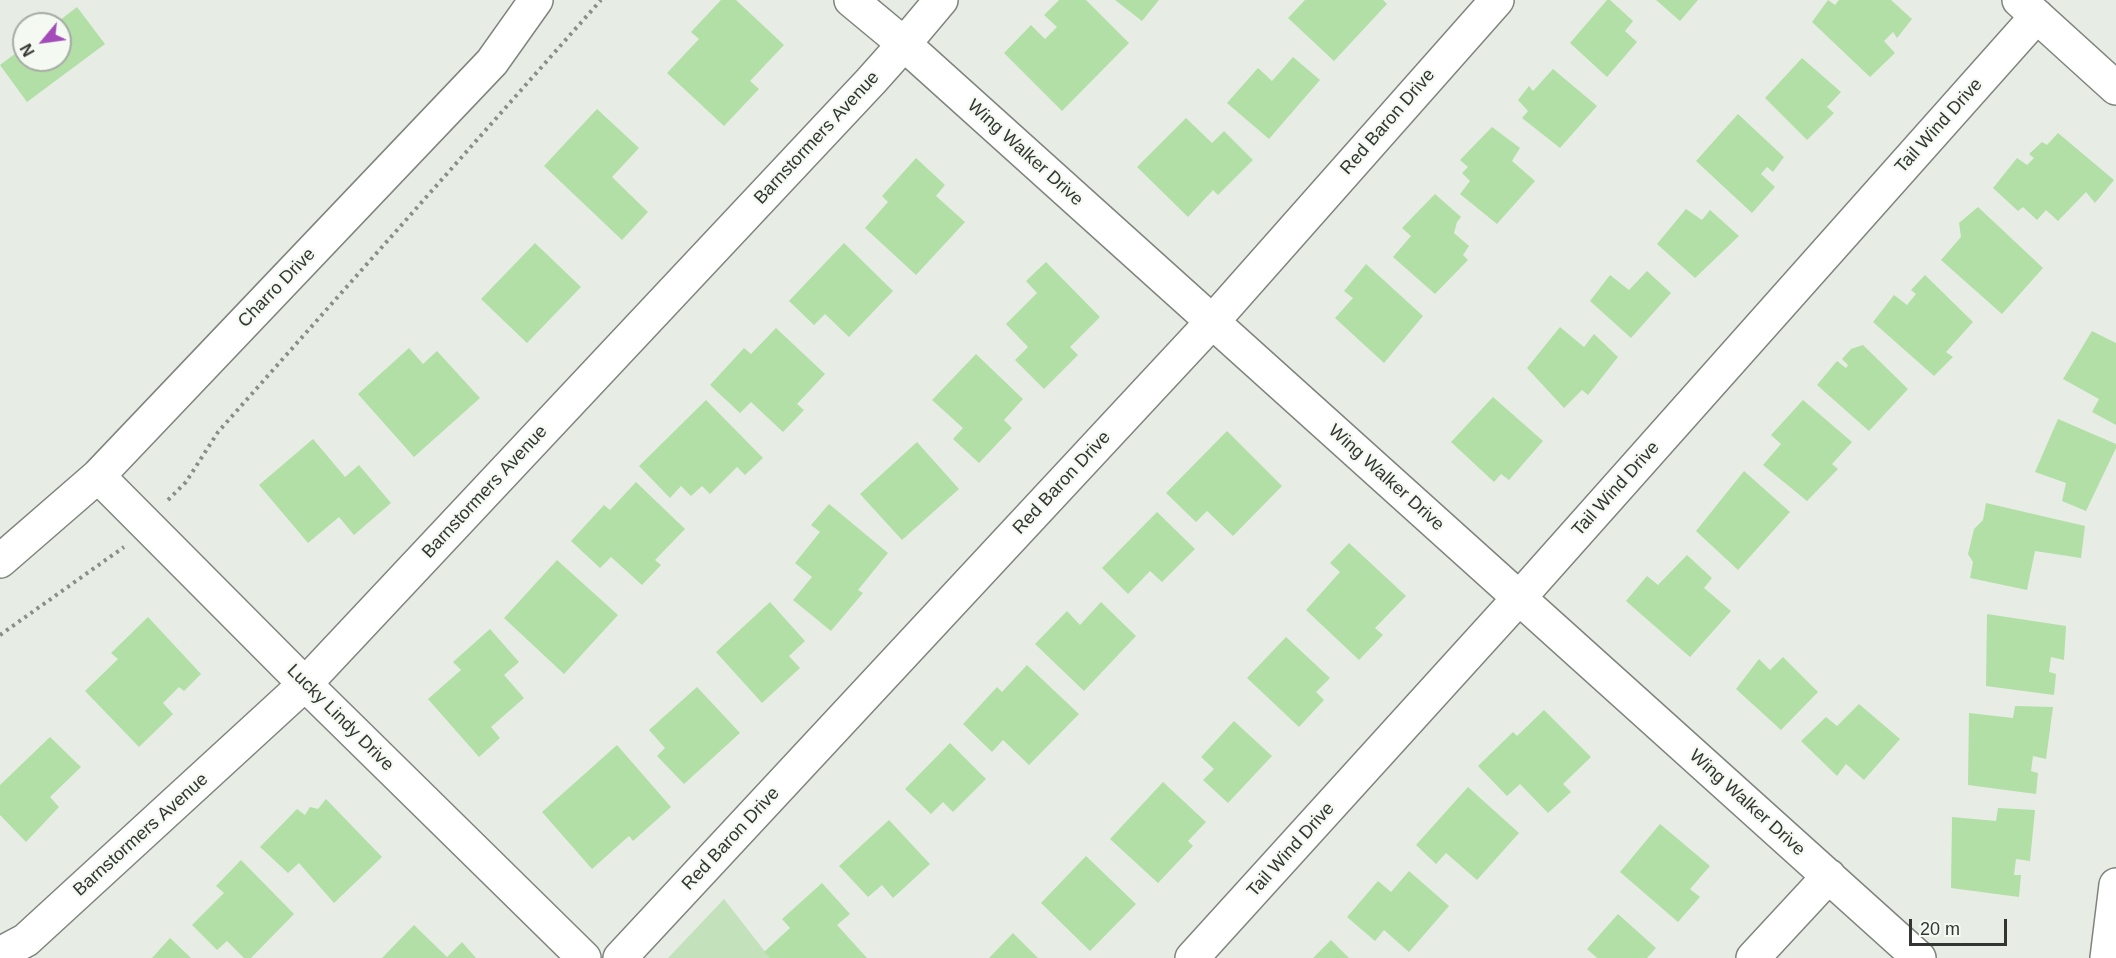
<!DOCTYPE html>
<html>
<head>
<meta charset="utf-8">
<style>
  body { margin:0 }
  #map { position:relative; width:2116px; height:958px; overflow:hidden; background:#e7ede5; font-family:Arial,sans-serif }
  canvas { display:block }
  .north { position:absolute; left:12px; top:12px; width:60px; height:60px; box-sizing:border-box; background:#f4faf2; border:2px solid #a7aba5; border-radius:50%; rotate:241deg; font-size:16px; font-weight:700; line-height:24px; text-align:center; color:#333532 }
  .north::after { content:''; display:block; margin:auto; width:21px; height:27px; background:#a34cb9; clip-path:polygon(50% 0,100% 100%,50% 72%,0 100%) }
  .scale { position:absolute; left:1909px; top:919px; width:98px; height:27px; box-sizing:border-box; border:3px solid #333532; border-top:0; padding-left:8px; font-size:18px; line-height:21px; white-space:nowrap; color:#333532; -webkit-text-stroke:4px #f4faf2; paint-order:stroke }
</style>
</head>
<body>
<div id="map">
<canvas width="2116" height="958"></canvas>
<div class="north">N</div>
<div class="scale">20 m</div>
</div>
<script>
const ctx = document.querySelector('canvas').getContext('2d');
ctx.lineJoin = 'round';
function fillPath(path, color) {
  ctx.fillStyle = color;
  ctx.fill(path, 'evenodd');
}
function stroke(path, color, width, dash) {
  ctx.strokeStyle = color;
  ctx.lineWidth = width;
  ctx.lineCap = dash ? 'butt' : 'round';
  ctx.setLineDash(dash || []);
  ctx.stroke(path);
}
function label(font, color, halo, rows, align = 'center') {
  ctx.font = font + ' Arial,sans-serif';
  ctx.lineWidth = 4.5;
  ctx.setLineDash([]);
  ctx.textBaseline = 'middle';
  ctx.strokeStyle = halo;
  ctx.fillStyle = color;
  for (const [text, x, y, turn = 0] of rows) {
    ctx.save();
    ctx.translate(x, y);
    ctx.rotate((+turn || 0) * Math.PI / 180);
    ctx.textAlign = isNaN(turn) ? turn : align;
    if (halo) ctx.strokeText(text, 0, 0);
    ctx.fillText(text, 0, 0);
    ctx.restore();
  }
}
const green = new Path2D(`
  M724,899L770,958H668Z`);
const building = new Path2D(`
  M721,0H736L784,45L750,81L759,89L724,126L667,73L699,39L691,32Z
  M1059,0H1086L1129,43L1062,111L1004,53L1031,25L1045,39L1057,27L1044,15Z
  M1115,0H1159L1142,21Z
  M1305,0H1383L1387,4L1334,61L1288,18Z
  M1607,0H1610L1633,21L1625,31L1637,42L1607,77L1570,43Z
  M1656,0H1698L1680,21Z
  M1828,0L1835,5L1839,0H1891L1912,19L1897,38L1893,32L1884,41L1895,53L1870,77L1812,22Z
  M77,7L105,44L27,102L0,65L24,47V60H60V24H55Z
  M1293,57L1320,80L1269,139L1227,103L1258,68L1272,81Z
  M1802,58L1841,92L1827,107L1834,113L1807,140L1765,98Z
  M1553,69L1597,106L1560,148L1522,118L1528,111L1518,100L1529,86L1533,91Z
  M597,109L639,148L612,177L648,212L622,240L544,166Z
  M1738,114L1784,157L1773,172L1767,167L1761,174L1775,187L1752,213L1696,161Z
  M1186,118L1212,143L1224,131L1253,160L1218,195L1213,190L1188,217L1137,167Z
  M1492,127L1520,148L1512,161L1535,181L1497,224L1460,194L1470,181L1462,173L1468,167L1460,160Z
  M2058,133L2114,180L2095,203L2086,192L2058,221L2046,210L2037,220L2023,207L2018,211L1993,188L2017,158L2027,165L2034,158L2029,154L2042,142L2047,145Z
  M916,158L945,185L936,196L965,222L916,275L865,228L888,202L882,196Z
  M1435,194L1461,217L1457,222L1454,233L1469,246L1463,255L1468,260L1435,294L1393,257L1411,236L1402,228Z
  M1978,207L2043,268L2002,314L1941,260L1961,237L1959,223Z
  M1686,209L1702,220L1710,210L1739,236L1695,278L1657,244Z
  M535,243L581,287L527,343L481,299Z
  M844,243L893,291L849,337L825,314L814,325L789,301Z
  M1046,262L1100,317L1070,347L1078,355L1044,389L1015,360L1028,347L1006,324L1037,293L1026,281Z
  M1366,264L1423,316L1384,363L1335,318L1353,298L1344,291Z
  M1647,271L1671,293L1631,338L1590,301L1610,275L1629,290Z
  M1925,275L1973,322L1946,352L1953,357L1934,376L1873,322L1894,295L1907,305L1916,294L1911,290Z
  M1560,327L1584,347L1594,334L1618,357L1588,395L1582,390L1564,408L1527,368Z
  M776,328L825,374L797,404L804,410L783,432L751,402L740,413L710,385L744,348L751,354Z
  M2092,331L2116,343V425L2092,412L2099,399L2063,379Z
  M1863,345L1908,389L1869,431L1817,385L1837,361L1846,368L1848,365L1842,359L1851,349Z
  M409,348L423,364L437,351L480,398L414,457L358,394Z
  M976,354L1023,399L1004,420L1012,428L979,463L953,439L963,428L932,400Z
  M1493,397L1543,441L1509,480L1501,474L1494,482L1451,442Z
  M706,400L763,458L745,475L737,467L710,494L702,486L691,496L681,486L670,498L639,466Z
  M1803,400L1852,442L1832,464L1838,469L1807,501L1763,465L1781,444L1771,435Z
  M2058,419L2116,444V448L2086,511L2062,501L2066,483L2035,472Z
  M1227,431L1282,486L1233,536L1207,511L1196,522L1166,493Z
  M313,439L345,477L359,465L391,503L354,535L339,517L308,543L259,485Z
  M917,442L959,489L902,540L860,494Z
  M1744,471L1790,512L1738,570L1696,531Z
  M636,482L685,529L655,560L661,565L642,585L611,557L600,568L571,541L604,505L610,510Z
  M1986,503L2085,526L2081,558L2035,551L2027,590L1970,578L1973,562L1968,554L1974,529L1983,520Z
  M829,504L888,553L858,590L863,593L831,631L793,600L812,577L795,563L820,532L811,525Z
  M1157,512L1195,549L1162,582L1150,571L1128,594L1102,568Z
  M1349,543L1406,596L1375,628L1383,635L1359,660L1306,610L1340,572L1330,563Z
  M1687,555L1712,578L1704,588L1731,611L1690,657L1626,601L1647,576L1658,585Z
  M557,560L618,615L564,674L504,618Z
  M770,602L805,641L789,656L800,668L762,703L716,652Z
  M1101,602L1136,636L1084,691L1035,644L1067,611L1080,625Z
  M1987,614L2066,626L2064,660L2051,657L2049,672L2056,674L2054,695L1986,686Z
  M148,617L201,674L184,691L179,687L163,703L173,714L139,747L85,691L118,659L111,653Z
  M490,629L519,662L504,675L524,698L491,727L500,738L479,757L428,699L461,670L453,662Z
  M1286,637L1330,678L1316,692L1324,700L1299,727L1247,678Z
  M1783,657L1818,692L1781,730L1736,689L1759,659L1770,670Z
  M1027,665L1079,714L1029,765L1003,740L992,752L963,724L997,687L1002,692Z
  M697,687L740,733L684,784L657,756L665,748L649,730Z
  M1859,704L1900,739L1864,780L1846,764L1837,776L1801,741L1826,717L1837,726Z
  M2015,706L2053,707L2046,759L2033,756L2031,771L2038,773L2036,794L1968,785L1969,713L2013,718Z
  M1544,710L1591,757L1563,784L1571,792L1548,813L1520,784L1507,796L1478,766L1513,732L1517,736Z
  M1234,721L1272,756L1228,803L1203,780L1214,769L1201,757Z
  M50,737L81,767L50,797L59,807L26,842L0,815V785Z
  M950,743L986,779L953,812L943,802L931,814L905,789Z
  M617,745L671,807L633,841L629,836L592,869L542,812Z
  M1163,782L1206,822L1188,841L1193,846L1158,883L1110,839Z
  M1468,787L1519,833L1477,880L1446,853L1436,864L1416,845Z
  M326,799L382,857L334,903L299,863L288,873L260,847L297,809L305,815L310,807L318,809Z
  M1998,808L2035,810L2030,861L2016,859L2014,875H2021L2019,897L1951,888L1952,817L1996,821Z
  M889,820L930,864L893,898L882,885L868,897L839,866Z
  M1660,824L1710,866L1690,889L1700,897L1678,922L1620,872Z
  M1086,856L1136,904L1090,951L1041,903Z
  M241,860L294,914L251,958H244L227,941L217,950L192,925L224,893L216,886Z
  M1409,871L1449,906L1409,952L1384,930L1375,941L1347,917L1378,881L1391,892Z
  M822,883L850,914L837,925L867,958H770L764,952L790,928L782,919Z
  M1618,914L1656,948L1647,958H1597L1587,949Z
  M414,925L447,957L462,942L476,958H382Z
  M1013,933L1038,958H989Z
  M170,938L191,958H152Z
  M1331,940L1349,958H1313Z`);
const path = new Path2D(`
  M168,500L186,482L218,432L601,0
  M0,635L124,547`);
const minor = new Path2D(`
  M851,0L904,44L1919,958
  M2019,0L2116,88
  M98,476L305,684L584,958
  M0,561L98,476L492,62L536,0
  M0,954L26,940L305,684L871,81L904,44L941,0
  M620,958L1212,322L1497,0
  M1192,958L1519,598L2037,16
  M1753,958L1829,876
  M2107,958L2116,885`);
const streetNames = [
  ["Red Baron Drive",1388,122,-49],
  ["Tail Wind Drive",1939,126,-48],
  ["Barnstormers Avenue",817,138,-47],
  ["Wing Walker Drive",1025,153,42],
  ["Charro Drive",277,288,-46],
  ["Wing Walker Drive",1386,478,42],
  ["Red Baron Drive",1062,483,-47],
  ["Tail Wind Drive",1616,489,-48],
  ["Barnstormers Avenue",485,492,-47],
  ["Lucky Lindy Drive",340,718,45],
  ["Wing Walker Drive",1747,803,42],
  ["Barnstormers Avenue",141,835,-42],
  ["Red Baron Drive",731,839,-47],
  ["Tail Wind Drive",1291,850,-48]
];
fillPath(green, '#c3e2bb');
fillPath(building, '#b1dfa6');
stroke(minor, '#7f857e', 36);
stroke(path, '#8a8e89', 4, [3, 4.5]);
stroke(minor, '#fff', 33);
label('18px', '#333532', '#f4faf2', streetNames);
</script>
</body>
</html>
